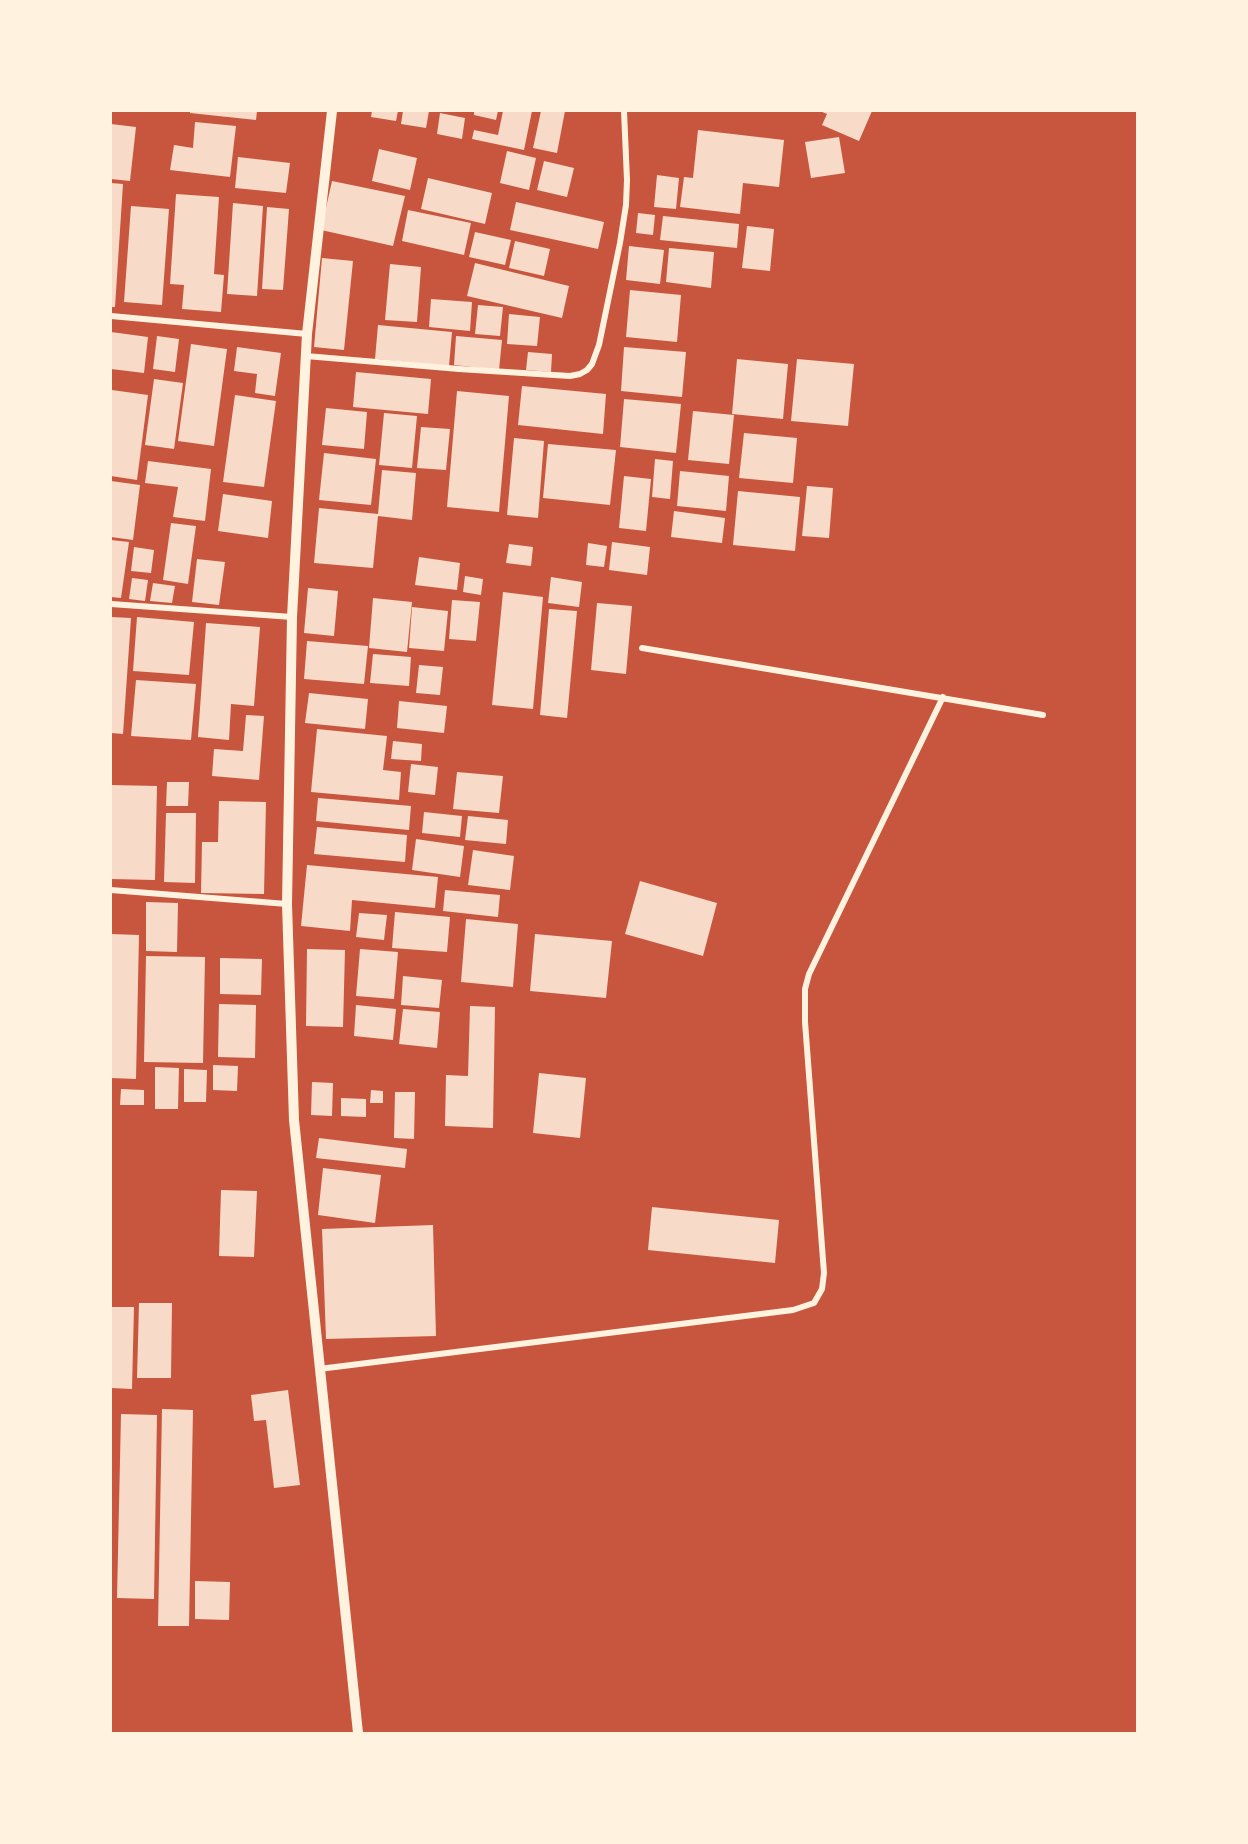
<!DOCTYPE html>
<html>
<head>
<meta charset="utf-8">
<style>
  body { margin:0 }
  #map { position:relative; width:1248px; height:1844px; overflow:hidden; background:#c8553d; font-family:Lora,serif }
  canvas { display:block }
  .frame { position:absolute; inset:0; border:112px solid #fff3e0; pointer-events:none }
</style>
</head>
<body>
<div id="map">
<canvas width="1248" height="1844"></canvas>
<div class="frame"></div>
</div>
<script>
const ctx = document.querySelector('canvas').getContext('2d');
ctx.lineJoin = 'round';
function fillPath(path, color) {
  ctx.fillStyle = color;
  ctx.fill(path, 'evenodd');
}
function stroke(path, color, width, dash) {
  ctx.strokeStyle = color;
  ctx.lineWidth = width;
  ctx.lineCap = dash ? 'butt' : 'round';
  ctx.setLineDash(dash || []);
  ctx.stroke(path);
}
const building = new Path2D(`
  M190,111H257L256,120L190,113Z
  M372,111H398L396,121L371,117Z
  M403,111H429L426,128L401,124Z
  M474,111H498L496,120L474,115Z
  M503,111H532L524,150L472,139L474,130L498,135Z
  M541,111H565L557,153L533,148Z
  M820,111H872L859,141L822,125L827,114Z
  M440,113L465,118L462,139L437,134Z
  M195,122L236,126L230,177L170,170L174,145L193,148Z
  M111,124L136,127L130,181L111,179Z
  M698,130L784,140L779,187L743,183L740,214L680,207L684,177L693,178Z
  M839,137L845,173L811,178L805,142Z
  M379,149L417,158L410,190L372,181Z
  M507,151L536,158L529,190L500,183Z
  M238,157L290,163L286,193L235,188Z
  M544,161L574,168L567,197L537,190Z
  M657,175L679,178L676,209L654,207Z
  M428,178L492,193L485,224L421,209Z
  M332,181L405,196L393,246L321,230Z
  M111,183L123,184L115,307H111Z
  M176,194L219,197L214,274L224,275L221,312L182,309L184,285L170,284Z
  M516,202L604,222L598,249L510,230Z
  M233,203L263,206L257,296L227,294Z
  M131,206L169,209L162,305L124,302Z
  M267,207L289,209L283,290L262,289Z
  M408,210L471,223L464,255L402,241Z
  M638,213L655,215L653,235L636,233Z
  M663,216L739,224L737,248L660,240Z
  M747,226L774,229L770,271L742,268Z
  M475,232L511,240L505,265L469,257Z
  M515,241L550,249L544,276L509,268Z
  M629,246L664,250L660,284L626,280Z
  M669,248L714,252L711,288L666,282Z
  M322,258L353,261L344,350L314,347Z
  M475,263L569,286L562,318L467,296Z
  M390,264L421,267L417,322L385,320Z
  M630,290L681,295L677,342L626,337Z
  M431,299L472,302L470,331L429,327Z
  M478,305L503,307L500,336L475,334Z
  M509,314L540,317L537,346L507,344Z
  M378,325L452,332L449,366L375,359Z
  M111,332L148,337L144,373L111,369Z
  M157,336L179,339L175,372L153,369Z
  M456,336L502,340L499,370L454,365Z
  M191,344L227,349L214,446L178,441Z
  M237,347L281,353L275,396L255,393L257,374L234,371Z
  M624,347L686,352L682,397L621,391Z
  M528,352L552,354L551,372L526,370Z
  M737,359L788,364L783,419L732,414Z
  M797,359L854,364L848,426L791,421Z
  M356,372L431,379L428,414L353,407Z
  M154,379L183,383L174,449L145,445Z
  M522,386L606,394L603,434L518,425Z
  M112,390L148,395L137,480L111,476Z
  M457,391L509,396L499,512L447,507Z
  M235,395L276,401L264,487L223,482Z
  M624,399L681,404L676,453L620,447Z
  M326,408L367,412L364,449L322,445Z
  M693,411L734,415L729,464L688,460Z
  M384,413L417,416L412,468L379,465Z
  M421,427L450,429L446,470L417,468Z
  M744,433L797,438L793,483L739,478Z
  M514,438L544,441L538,518L507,515Z
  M548,444L616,450L610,505L543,498Z
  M324,453L376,459L371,505L319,500Z
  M655,459L673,461L670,499L652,497Z
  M148,461L211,469L205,521L173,517L178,487L145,483Z
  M382,470L416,473L412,520L378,516L373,568L314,563L319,508L378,514Z
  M680,471L729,476L726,511L677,506Z
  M624,476L651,479L646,531L619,528Z
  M111,481L140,485L133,540L111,537Z
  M807,486L833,488L829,538L802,536Z
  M738,491L800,497L795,551L733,545Z
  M223,494L272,501L268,538L218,531Z
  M674,511L725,518L722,543L671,537Z
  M171,523L196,526L188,584L163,580Z
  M111,540L129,542L121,598L111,597Z
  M612,542L650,547L647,575L609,570Z
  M588,543L607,546L604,567L586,565Z
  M509,544L533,547L531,566L506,563Z
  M134,547L154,550L151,573L131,571Z
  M419,557L460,563L457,590L415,585Z
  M197,559L225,562L219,605L192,602Z
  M465,576L483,579L481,595L463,592Z
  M551,577L582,582L579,607L548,603Z
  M132,578L148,580L145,601L129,599Z
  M153,583L175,586L172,603L150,601Z
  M308,588L338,591L334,636L304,633Z
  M503,592L543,597L533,709L492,705Z
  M373,598L412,602L407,652L369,648Z
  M452,600L480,602L476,641L449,639Z
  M597,603L632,606L626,674L591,670Z
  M412,607L448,611L444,651L409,648Z
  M549,609L577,611L567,718L540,715Z
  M111,617L131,618L123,734L111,733Z
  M137,617L194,622L189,675L133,671Z
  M206,623L260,627L254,706L231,704L229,740L198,737Z
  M307,641L368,646L364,684L304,679Z
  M373,654L411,657L409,686L370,683Z
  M419,665L443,667L440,695L416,693Z
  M136,680L196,684L191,740L131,736Z
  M309,693L368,699L365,729L305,723Z
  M399,701L447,706L444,733L397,728Z
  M246,715L264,716L259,780L212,776L214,749L243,751Z
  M317,729L387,736L383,770L401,772L399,800L311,792Z
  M393,741L422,744L421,761L391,759Z
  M411,764L438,767L435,795L408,792Z
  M457,772L503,776L499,813L453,809Z
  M167,782H189L188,806H166Z
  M111,785L157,786L155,880L111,879Z
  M318,798L411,806L409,830L316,821Z
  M219,801L266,802L264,894L201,893L202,842H218Z
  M424,812L462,816L460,837L422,833Z
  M166,813H196L195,883L164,882Z
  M468,816L508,820L506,844L465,840Z
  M317,827L407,835L405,862L314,854Z
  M416,839L464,846L460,877L412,870Z
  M473,850L514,856L510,890L468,885Z
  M307,865L438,877L435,908L352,900L350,931L301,926Z
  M640,881L717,903L703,956L625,934Z
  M445,890L500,895L498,917L443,911Z
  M146,902L178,903L177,952L146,951Z
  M395,912L450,917L447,952L392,948Z
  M359,913L387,915L384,940L356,937Z
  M466,919L518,924L513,987L461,982Z
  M111,934L139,935L136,1079L111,1078Z
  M535,934L612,941L606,998L530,991Z
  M307,949L345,950L343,1027L306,1026Z
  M360,949L398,952L394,999L356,996Z
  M146,956L205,957L203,1063L144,1062Z
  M220,958L262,959L261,995L220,994Z
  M403,976L442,980L439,1008L401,1005Z
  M219,1004L256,1005L255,1058L218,1057Z
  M356,1005L396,1009L393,1040L354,1036Z
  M470,1006L495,1007L493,1128L445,1126L446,1075L468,1076Z
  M403,1009L440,1012L437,1048L399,1044Z
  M213,1065L238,1066L237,1091L213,1090Z
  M155,1067L179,1068L178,1109H155Z
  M184,1069L207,1070L206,1102H184Z
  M539,1073L586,1078L580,1138L533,1133Z
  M312,1082L333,1083L332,1116L311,1115Z
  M121,1089L144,1090V1105H120Z
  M371,1090L383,1091V1103H370Z
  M395,1092H415L414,1139L394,1138Z
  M341,1098L366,1099V1117L341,1116Z
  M319,1138L407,1149L405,1168L316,1158Z
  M323,1168L381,1175L375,1223L318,1215Z
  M221,1190L257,1191L254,1257L219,1256Z
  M652,1207L779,1220L775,1263L648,1250Z
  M433,1225L436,1336L326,1339L322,1229Z
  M139,1303H172L171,1378H137Z
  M111,1307H134L132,1389L111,1388Z
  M288,1390L300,1485L274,1488L266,1420L254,1421L251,1395Z
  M162,1409L193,1410L189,1626H158Z
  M121,1414L157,1415L154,1599L117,1598Z
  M195,1581L230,1582L229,1620L195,1619Z`);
const minor = new Path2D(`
  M111,316L307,334
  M306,356L459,369L570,376L580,374L587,370L592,364L599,345L620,243L626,205L627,180L624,111
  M111,604L292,617
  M642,648L1043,715
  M111,890L287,904
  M319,1369L793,1310L814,1303L822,1289L824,1273L805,1022V989L809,974L943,697`);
const tertiary = new Path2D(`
  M332,111L307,334L292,617L287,904L294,1120L358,1733`);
fillPath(building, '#f7dbc8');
stroke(minor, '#fff3e0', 6);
stroke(tertiary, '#fff3e0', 10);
</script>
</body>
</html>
